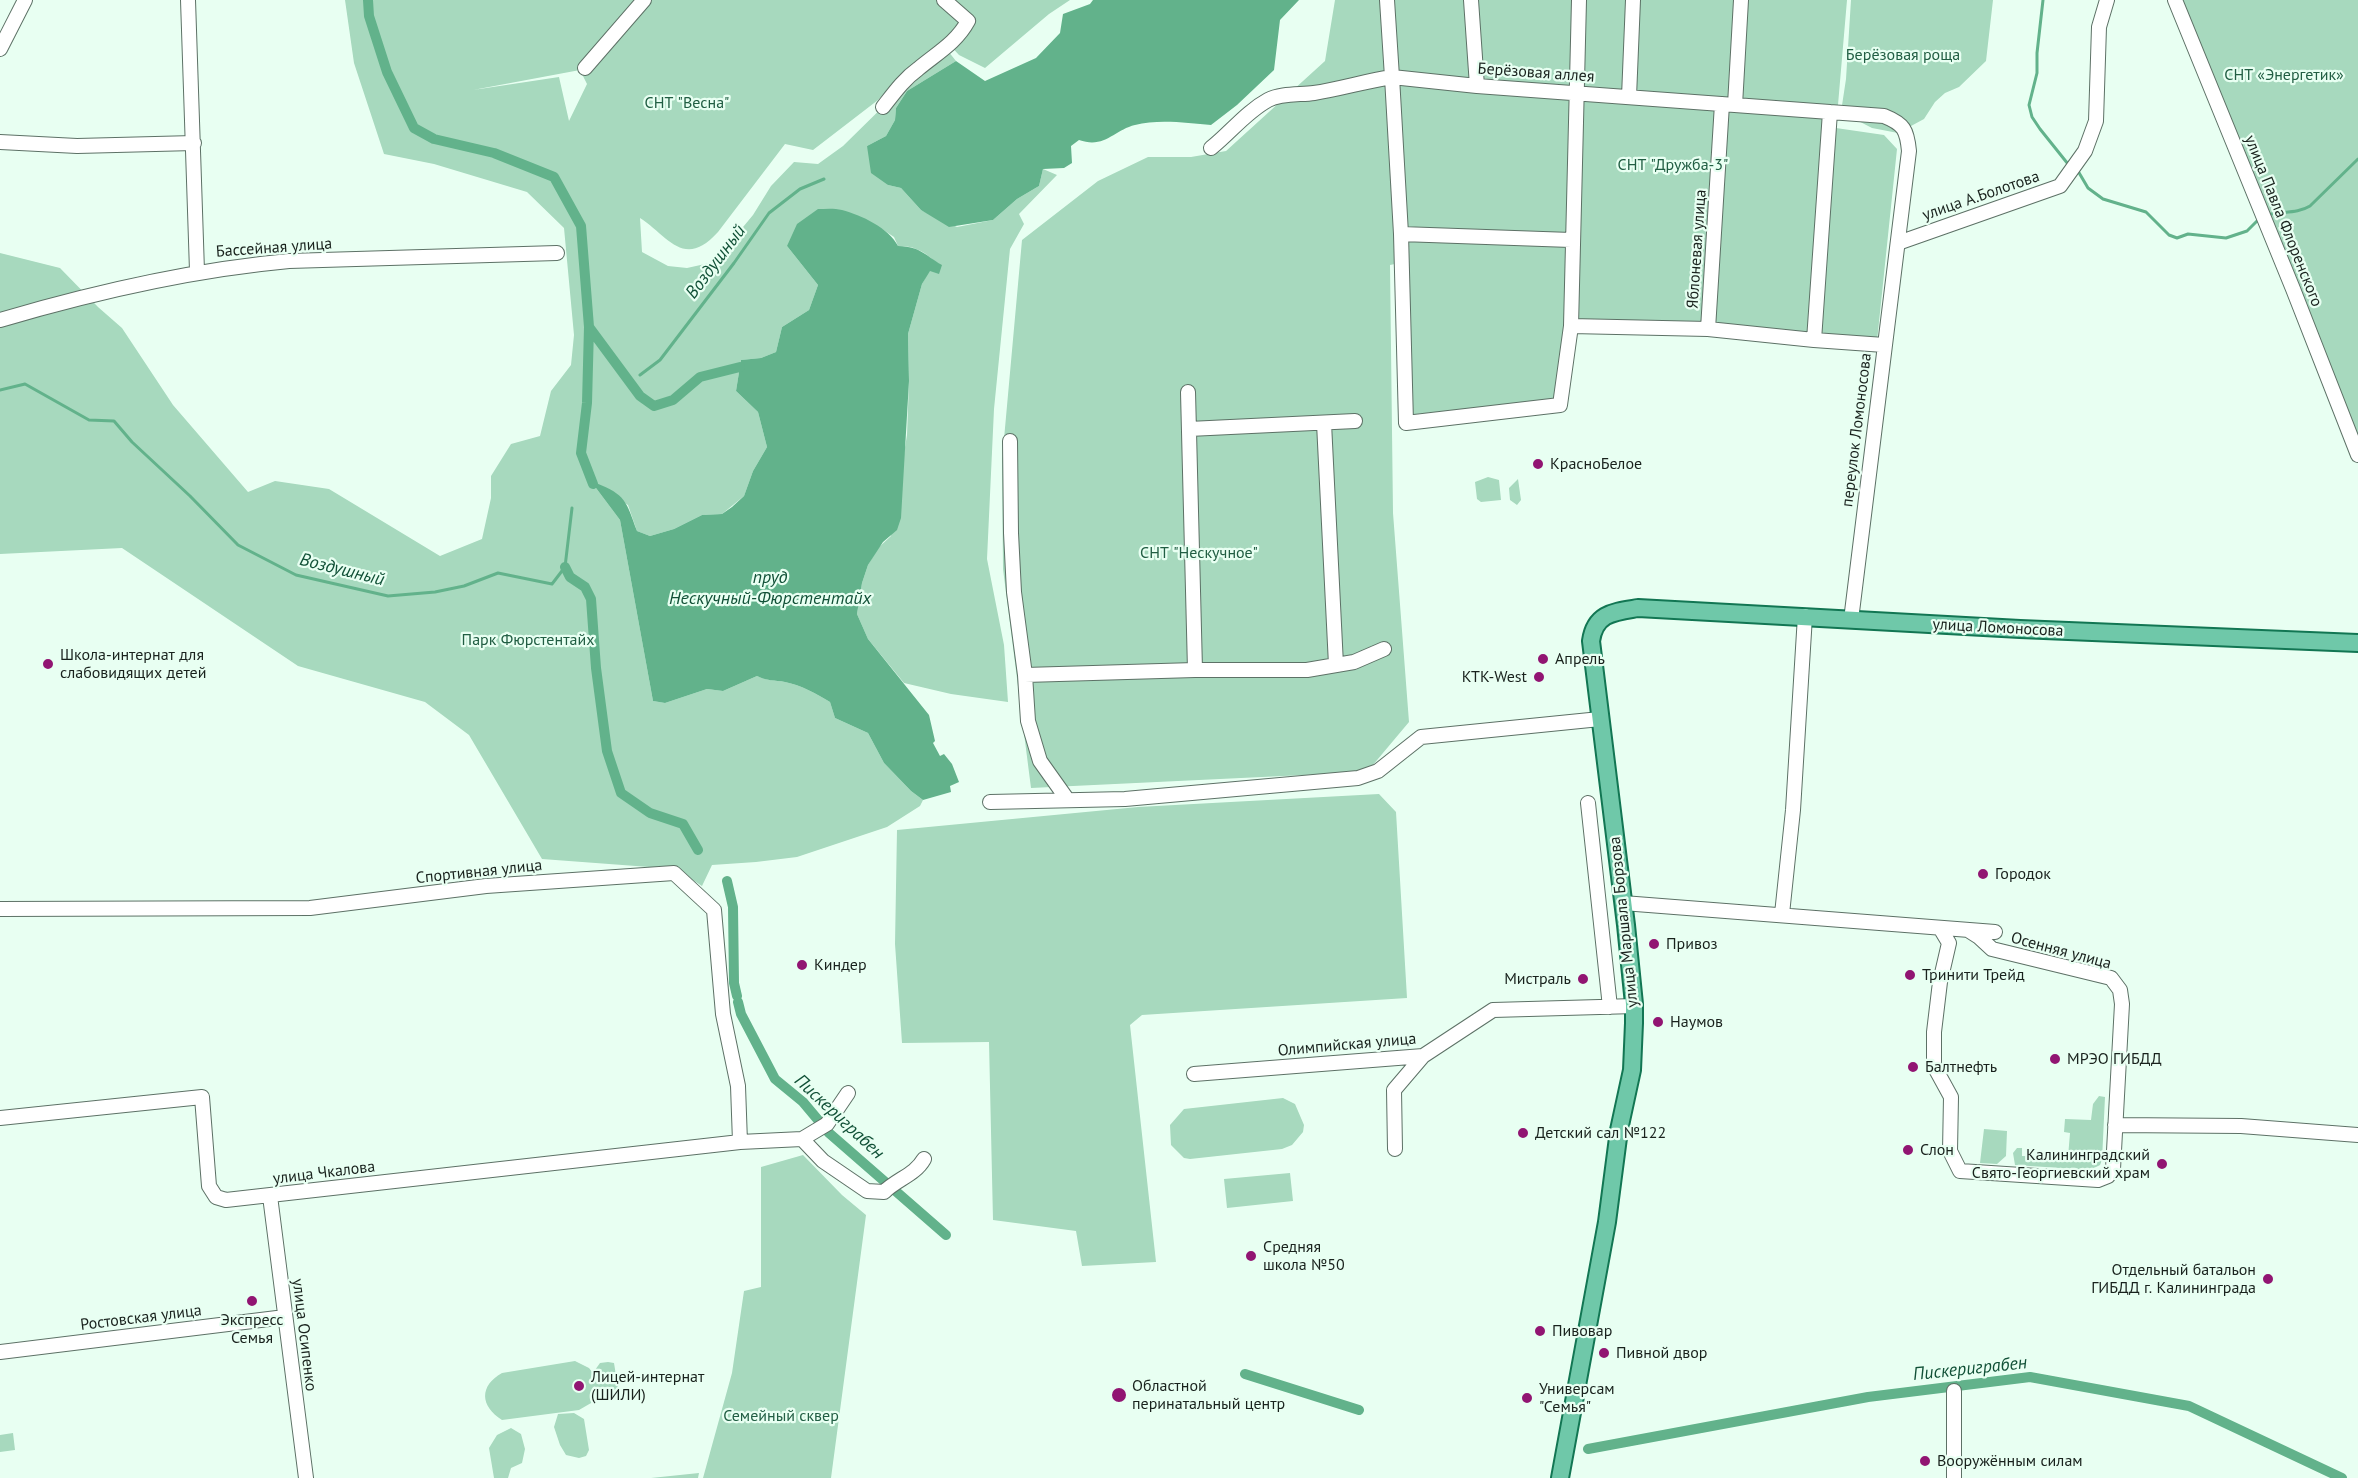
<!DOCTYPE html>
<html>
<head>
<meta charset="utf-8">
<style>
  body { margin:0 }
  canvas { display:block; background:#e8fff2 }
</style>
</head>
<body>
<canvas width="2358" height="1478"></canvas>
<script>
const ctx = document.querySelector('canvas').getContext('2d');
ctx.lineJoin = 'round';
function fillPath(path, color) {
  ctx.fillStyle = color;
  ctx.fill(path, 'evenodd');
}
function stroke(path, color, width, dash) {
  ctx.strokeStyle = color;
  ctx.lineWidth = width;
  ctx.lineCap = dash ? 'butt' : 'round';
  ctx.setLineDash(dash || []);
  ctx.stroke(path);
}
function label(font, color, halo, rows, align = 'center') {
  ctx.font = font + ' "PT Sans",sans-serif';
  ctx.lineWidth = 4.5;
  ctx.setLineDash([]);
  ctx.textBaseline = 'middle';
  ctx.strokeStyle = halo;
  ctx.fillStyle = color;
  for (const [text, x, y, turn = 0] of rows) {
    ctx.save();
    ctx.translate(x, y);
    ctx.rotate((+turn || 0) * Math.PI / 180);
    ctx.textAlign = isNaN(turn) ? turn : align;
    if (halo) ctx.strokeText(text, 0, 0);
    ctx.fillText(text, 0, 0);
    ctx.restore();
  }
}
const green = new Path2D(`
  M345,0H1070L1049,14L985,68L959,55L946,41L915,63L878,100L813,150L785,144L718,232C684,270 668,236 640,218L642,252L668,266L687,268L714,262L753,215L771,186L794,162L818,164L843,146L902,88L948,51L956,61L907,91L896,108L895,120L886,136L867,146L888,185L901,188L921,210L957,227L993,220L1017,199L1039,186L1043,169L1057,175L1019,214L1024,224L1010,249L994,409L987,559L1004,645L1008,702L951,694L904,683L868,639L857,614L862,583L868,565L878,548L891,536L907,435L909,381L908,334L922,284L934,261C923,250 913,246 898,246L894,237L882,229L787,246L818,285L809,310L782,327L776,352L761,358L741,360L736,391L758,412L767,447L753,471L744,496L722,514L702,515L674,529L650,536L637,531L628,505L593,484L620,520L653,701L665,703L707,689L723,691L757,676C767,681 775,680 785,682C801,685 817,694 830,702L835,718L868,733L884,763L911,791L923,800L920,806L887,827L797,857L756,862L712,865L702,886L676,869L542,859L469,735L425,702L298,666L122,548L0,554V253L60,268L98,307L122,328L173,405L248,492L275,481L329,489L440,556L482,539L491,498V476L511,444L540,436L551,391L571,365L574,335L564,228L527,192L434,164L384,154L354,63ZM580,70L587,84L569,121L559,77L473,90Z
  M1335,0H1847L1836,128L1884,135L1897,149L1877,341L1565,325L1559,400L1406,415L1400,263L1390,265L1393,513L1409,722L1367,772L1031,788L1003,569L1002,461L1022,240L1098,181L1148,157H1191L1226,151L1325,61Z
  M1851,0H1993L1986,61L1959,87L1945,93L1935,102L1924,119L1898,133L1872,128L1841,112L1846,79Z
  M2174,0H2358V458Z
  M1488,477L1499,480L1501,500L1481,502L1477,499L1475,482Z
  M1518,479L1521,500L1517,505L1510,500L1509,488Z
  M1379,794L1396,812L1407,998L1142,1015L1130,1025L1156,1262L1082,1266L1076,1231L993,1220L989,1042L902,1043L895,944L897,830L1138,807Z
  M2099,1096L2105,1097L2102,1160L2100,1165L2090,1170L2015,1165L2013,1153L2017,1148H2022V1156L2068,1157L2070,1133L2064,1132L2065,1119L2091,1120L2093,1104Z
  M1283,1098L1295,1104L1304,1125L1303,1132L1292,1145L1282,1149L1190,1159L1184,1158L1171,1145L1170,1125L1184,1109Z
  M1984,1129L2007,1131L2006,1156L1997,1164L1980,1163Z
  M803,1155L842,1195L866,1215L831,1478H703L732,1373L744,1291L761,1287V1167Z
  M1290,1173L1293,1201L1227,1208L1224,1179Z
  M575,1361L589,1368L596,1377L595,1370L600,1363L608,1362L614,1363L619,1394L611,1399H598L579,1410L502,1420C480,1406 479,1386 502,1373Z
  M574,1413L584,1419L589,1450L586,1456L579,1458L566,1455L560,1445L554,1427L558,1414Z
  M511,1428L521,1434L525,1449L522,1463L511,1468L508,1478H494L489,1448L497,1435Z
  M13,1433L15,1450L0,1452V1435Z
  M699,1473L698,1478H651Z`);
const water = new Path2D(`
  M1093,0H1299L1280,20L1274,70L1237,105L1211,125C1188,123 1158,119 1135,125C1114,130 1105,149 1079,140L1071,146L1072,163L1064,168L1043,169L1039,186L1017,199L993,220L949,227L921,210L901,188L888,185L871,173L867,146L886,136L895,120L896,108L907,91L956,61L985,81L1036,58L1060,33L1063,14L1090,4Z
  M818,209C825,209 834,208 842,210C861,215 889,228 898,246C922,247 924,255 942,265L939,274L930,271L922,284L908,334L909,381L901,518L897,530L883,542L868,565L862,583L857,614L868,639L929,715L935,741L933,743L940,756L944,754L952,764L959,782L950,786L951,792L923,800L911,791L884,763L868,733L835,718L830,702C817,694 801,685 785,682C775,680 766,681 757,676L723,691L707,689L665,703L653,701L620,520L593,484L596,483C626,495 626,501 637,531L650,536L674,529L702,515L722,514L732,507L744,496L753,471L767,447L758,412L736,391L741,360L761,358L776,352L782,327L809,310L818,285L787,246L797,224Z`);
const stream = new Path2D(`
  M2043,0L2037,53V73L2029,105L2032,117L2040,129L2068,164
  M2078,171L2088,188L2103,199L2146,212L2169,235L2177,238L2188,234L2226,238L2247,231L2259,219
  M2267,215C2282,211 2297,214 2310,206L2358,159
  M640,375L660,360L734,263L769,213L800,189L824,179
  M0,390L25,384L89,420L114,421L132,442L190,496L238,545L296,575L388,596L435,592L464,586L498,573L552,584L565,567L572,508`);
const canal = new Path2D(`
  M368,0L369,16L387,72L414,128L434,139L494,153L554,177L581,226L589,327L587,403L581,453L593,484
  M589,327L640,396L654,406L673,400L700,377L740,367
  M565,567L570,577L585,587L591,599L596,668L607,751L621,793L650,813L683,824L698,850
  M727,881L733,907L734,983L737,996
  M738,1002L741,1014L775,1079L803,1102L829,1133L946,1235
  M1245,1374L1359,1410
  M1588,1449L1868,1397L2030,1377L2189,1406L2342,1478`);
const minor = new Path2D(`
  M188,0L197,271
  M1471,0L1477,86
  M1579,0L1571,326L1708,329
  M2175,0L2293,289L2358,455
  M0,49L25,0
  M585,68L644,0
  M1629,97L1633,0
  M1722,104L1708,329L1814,340L1884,345
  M1735,105L1741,0
  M883,107C894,93 904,79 918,69C937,53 956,43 968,21L944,0
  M0,142L77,146L194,143
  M1211,148C1231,132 1246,112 1268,100C1281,93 1301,95 1314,93C1340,89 1366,81 1392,77L1387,0
  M1401,234L1571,240
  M1898,243L2060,186L2085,151L2096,121L2099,27L2107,0
  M0,320C95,292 190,270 289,261L557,253
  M1571,326L1560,405L1406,423L1401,234L1392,77L1477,86L1884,116C1904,124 1907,130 1909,151L1851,620
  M1814,340L1830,112
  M1188,392L1195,670
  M1324,423L1336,665
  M1189,429L1355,421
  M1010,441L1011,533L1014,592L1025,675L1195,670H1307L1354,662L1384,649
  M1025,675L1028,721L1040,761L1067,799
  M990,802L1125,799L1358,778L1378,771L1421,737L1600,719
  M1588,803L1610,1007
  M1623,903L1995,932
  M0,909L310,908L486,886L674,873L714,910L723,1014L738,1086L740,1142
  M1782,914L1793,810L1805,616
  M1940,928L1949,943L1940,982L1934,1032V1066L1951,1097L1950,1151L1960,1171L2098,1180L2108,1176L2113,1169L2122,1004L2120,990L2111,978L1992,949L1979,937L1968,930
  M1194,1074L1423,1056L1493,1010L1635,1006
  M0,1118L202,1097L209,1186L216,1197L226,1200L740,1142L802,1139L827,1124L848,1093
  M2115,1125L2241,1126L2358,1135
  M802,1139L823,1161L867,1191L884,1192C897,1179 915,1175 924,1159
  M1395,1149L1394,1090L1423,1056
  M270,1196L306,1478
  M0,1352L285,1317
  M1954,1478V1391`);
const major = new Path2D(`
  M1560,1478L1607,1222L1619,1130L1632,1070L1634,1023V1004L1626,925L1591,641C1595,613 1614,612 1638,608L2020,629L2358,643`);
const markers = [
  [1538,464,6,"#911572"],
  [1543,659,6,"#911572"],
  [48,664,6,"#911572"],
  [1539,677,6,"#911572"],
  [1983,874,6,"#911572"],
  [1654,944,6,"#911572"],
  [802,965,6,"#911572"],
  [1910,975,6,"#911572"],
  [1583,979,6,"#911572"],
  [1658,1022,6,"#911572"],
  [2055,1059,6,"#911572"],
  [1913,1067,6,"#911572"],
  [1523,1133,6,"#911572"],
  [1908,1150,6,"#911572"],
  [2162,1164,6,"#911572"],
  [1251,1256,6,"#911572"],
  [2268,1279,6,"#911572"],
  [252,1301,6,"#911572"],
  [1540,1331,6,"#911572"],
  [1604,1353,6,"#911572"],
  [579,1386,6,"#911572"],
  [1119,1395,8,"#911572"],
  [1527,1398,6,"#911572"],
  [1925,1461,6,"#911572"]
];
const parkNames = [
  ["Берёзовая роща",1903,55],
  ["СНТ «Энергетик»",2284,75],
  ["СНТ \"Весна\"",687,103],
  ["СНТ \"Дружба-3\"",1673,165],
  ["СНТ \"Нескучное\"",1199,553],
  ["Парк Фюрстентайх",528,640],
  ["Семейный сквер",781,1416]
];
const streetNames = [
  ["Берёзовая аллея",1536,73,4],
  ["улица А.Болотова",1981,196,-19],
  ["улица Павла Флоренского",2283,221,68],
  ["Бассейная улица",274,248,-4],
  ["Яблоневая улица",1697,249,-86],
  ["переулок Ломоносова",1857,430,-83],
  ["улица Ломоносова",1998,628,3],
  ["Спортивная улица",479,872,-6],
  ["улица Маршала Борзова",1624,922,-96],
  ["Осенняя улица",2061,951,15],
  ["Олимпийская улица",1347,1045,-5],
  ["улица Чкалова",324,1173,-7],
  ["Ростовская улица",141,1318,-7],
  ["улица Осипенко",304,1335,83]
];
const poiNames = [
  ["КрасноБелое",1550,464],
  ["Школа-интернат для",60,655],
  ["слабовидящих детей",60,673],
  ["Апрель",1555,659],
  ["KTK-West",1527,677,"right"],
  ["Городок",1995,874],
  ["Привоз",1666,944],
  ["Киндер",814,965],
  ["Тринити Трейд",1922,975],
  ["Мистраль",1571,979,"right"],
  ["Наумов",1670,1022],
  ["МРЭО ГИБДД",2067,1059],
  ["Балтнефть",1925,1067],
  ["Детский сал №122",1535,1133],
  ["Слон",1920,1150],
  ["Калининградский",2150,1155,"right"],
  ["Свято-Георгиевский храм",2150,1173,"right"],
  ["Средняя",1263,1247],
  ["школа №50",1263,1265],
  ["Отдельный батальон",2256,1270,"right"],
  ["ГИБДД г. Калининграда",2256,1288,"right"],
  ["Экспресс",252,1320,"center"],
  ["Семья",252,1338,"center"],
  ["Пивовар",1552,1331],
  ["Пивной двор",1616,1353],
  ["Лицей-интернат",591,1377],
  ["(ШИЛИ)",591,1395],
  ["Областной",1132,1386],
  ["перинатальный центр",1132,1404],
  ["Универсам",1539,1389],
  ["\"Семья\"",1539,1407],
  ["Вооружённым силам",1937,1461]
];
const waterNames = [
  ["Воздушный",716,262,-53],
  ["Воздушный",342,570,14],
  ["пруд",770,578],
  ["Нескучный-Фюрстентайх",770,599],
  ["Пискериграбен",839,1117,43],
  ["Пискериграбен",1970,1369,-6]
];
fillPath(green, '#a7d9be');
fillPath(water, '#62b28b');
stroke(stream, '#62b28b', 3);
stroke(canal, '#62b28b', 10);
stroke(minor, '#5d7166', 16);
stroke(major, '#127653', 20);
stroke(minor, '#fff', 14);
stroke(major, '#6fc8a9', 16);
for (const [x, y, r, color] of markers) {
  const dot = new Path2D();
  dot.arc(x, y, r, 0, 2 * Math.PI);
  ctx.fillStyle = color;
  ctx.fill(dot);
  stroke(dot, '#e8fff2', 2);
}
label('16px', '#215e43', '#e8fff2', parkNames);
label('16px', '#19221d', '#e8fff2', streetNames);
label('16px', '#19221d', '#e8fff2', poiNames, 'left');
label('italic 18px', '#115137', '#e8fff2', waterNames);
</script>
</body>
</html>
